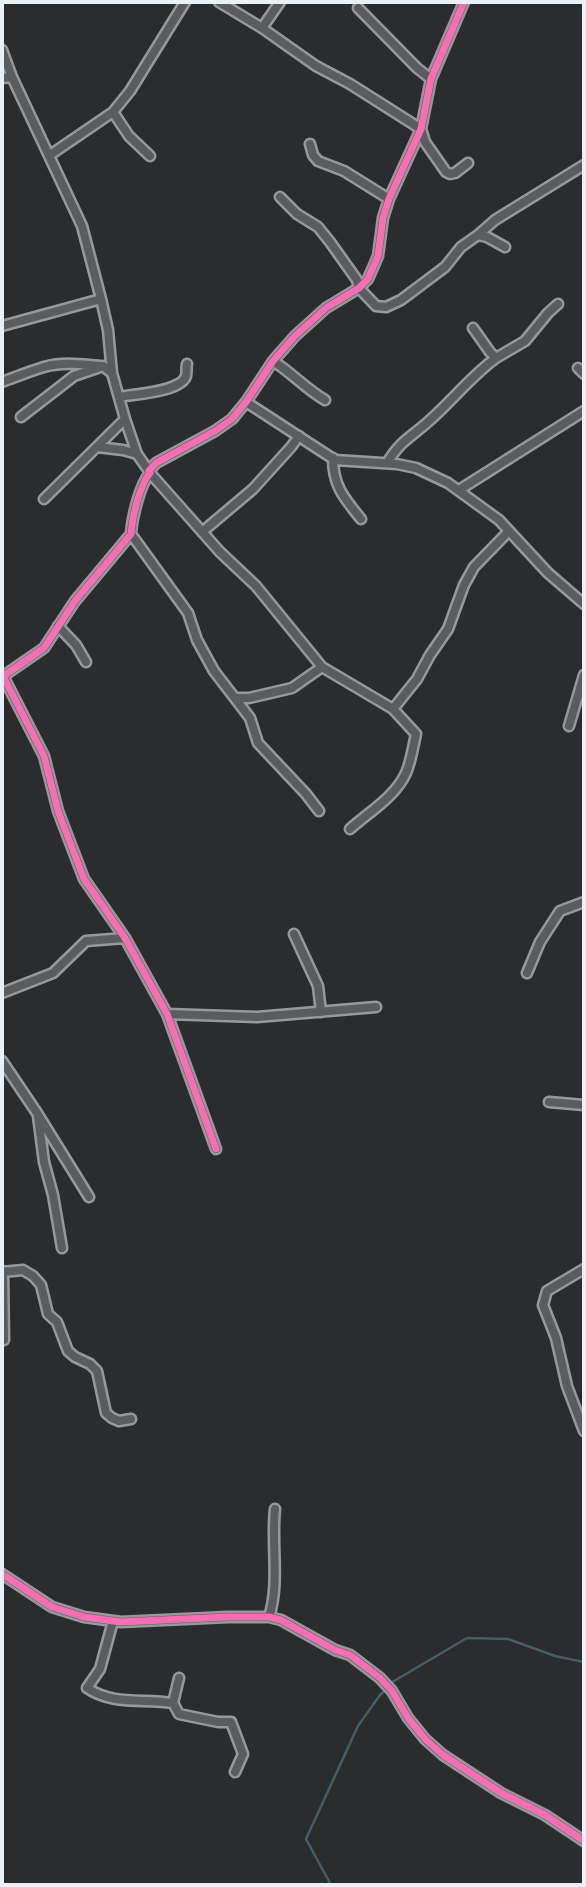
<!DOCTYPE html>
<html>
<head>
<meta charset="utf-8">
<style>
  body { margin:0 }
  #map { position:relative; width:586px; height:1887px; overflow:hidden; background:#2b2c2d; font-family:"Indie Flower",sans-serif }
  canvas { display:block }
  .frame { position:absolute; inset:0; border:4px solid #e8f1f8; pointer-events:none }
</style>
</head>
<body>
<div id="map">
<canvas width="586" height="1887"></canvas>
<div class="frame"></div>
</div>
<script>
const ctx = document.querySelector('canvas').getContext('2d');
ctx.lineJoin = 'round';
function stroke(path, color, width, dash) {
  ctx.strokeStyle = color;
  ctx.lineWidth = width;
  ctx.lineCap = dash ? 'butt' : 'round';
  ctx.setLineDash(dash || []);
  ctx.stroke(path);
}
const stream = new Path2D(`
  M331,1885L306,1839L358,1726L380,1695L394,1681L467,1638L508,1639L555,1656L584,1662`);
const minor = new Path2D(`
  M219,2L262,28L316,66L350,84L421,129L425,142L446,172L450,174L455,173L468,163
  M358,8L417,68L431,79
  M262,28L280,2
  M2,50L12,77L82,226L101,299L108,330L112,373L125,419L137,454L149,471
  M2,78L12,77
  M113,112L129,136L150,156
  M310,144L313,155L318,161L344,171L389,199
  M50,155L113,112L130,91L185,2
  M280,197L297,214L318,227L330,242L357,280L359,288L376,306L386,307L401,300L445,267L461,247L478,235L487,237L505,247
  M478,235L495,220L584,165
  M2,326L101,299
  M473,328L490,352L496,358L525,341L548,313L558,304
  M273,361C292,373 306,389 325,400
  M578,368L584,374
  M2,382C16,377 30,371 44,367C62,362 82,364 100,366
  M120,397C134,394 181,392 186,376C187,372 186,368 187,364
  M246,402L335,460L397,464L416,468L448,483L499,520L548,573L584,604
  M21,417L74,376L103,366L112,373
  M97,447L123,450L137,454
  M333,458C333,486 344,498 361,519
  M387,463C401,440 410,438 429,421C452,401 471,376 496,358
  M150,473L220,552L256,586L322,667L393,709L416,734C413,747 411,762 406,773C395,797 369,812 350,829
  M459,490L584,411
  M44,499L125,419
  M202,532L253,489L291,447L299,436
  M131,534L188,613L197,640L214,671L250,718L258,743L306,794L319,811
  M58,626L76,645L86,662
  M3,676L44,756L58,811L84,879L125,938L167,1014L216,1149
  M2,677L44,648L75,601L131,534C132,518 140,484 150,473L149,471L156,463L215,431L232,419L246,402L273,361L295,336L326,308L359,288L368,279L378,256L383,218L389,199L421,129L431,79L464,2
  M235,698H249L292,688L322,667
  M393,709L417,679L430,655L448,629L464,585L474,567L509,531
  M569,726L584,675
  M294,934L318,986L321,1012
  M527,973L540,942L560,911L584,902
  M2,993L53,973L86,941L125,938
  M167,1014L257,1017L376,1007
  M2,1061L37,1113L89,1197
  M549,1102L584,1105
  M38,1116L44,1162L53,1195L62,1248
  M584,1269L547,1291L543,1305L556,1338L567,1386L584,1431
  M3,1271L4,1340
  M2,1272L23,1270L33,1276L41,1285L48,1314L57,1322L68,1351L75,1357L90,1364L97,1371L106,1413L112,1418L119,1421L131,1419
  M2,1574L52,1607L84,1617L121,1622L228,1617H269L281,1620L335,1650L350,1655L380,1678L392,1691L408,1718L425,1739L443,1755L501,1793L545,1815L584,1841
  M269,1617C280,1583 271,1544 275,1509
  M113,1621L100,1669L87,1688C114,1706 143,1698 173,1703L179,1678
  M173,1703L179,1714L218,1722H231L243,1754L235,1772`);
const cycleway = new Path2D(`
  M3,676L44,756L58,811L84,879L125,938L167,1014L216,1149
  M2,677L44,648L75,601L131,534C132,518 140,484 150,473L149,471L156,463L215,431L232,419L246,402L273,361L295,336L326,308L359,288L368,279L378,256L383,218L389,199L421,129L431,79L464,2
  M2,1574L52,1607L84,1617L121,1622L228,1617H269L281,1620L335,1650L350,1655L380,1678L392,1691L408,1718L425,1739L443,1755L501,1793L545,1815L584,1841`);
stroke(stream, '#445f65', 2.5);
stroke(minor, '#96989a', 13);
stroke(minor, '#5a5d60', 8);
stroke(cycleway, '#f96db3', 7);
</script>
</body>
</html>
